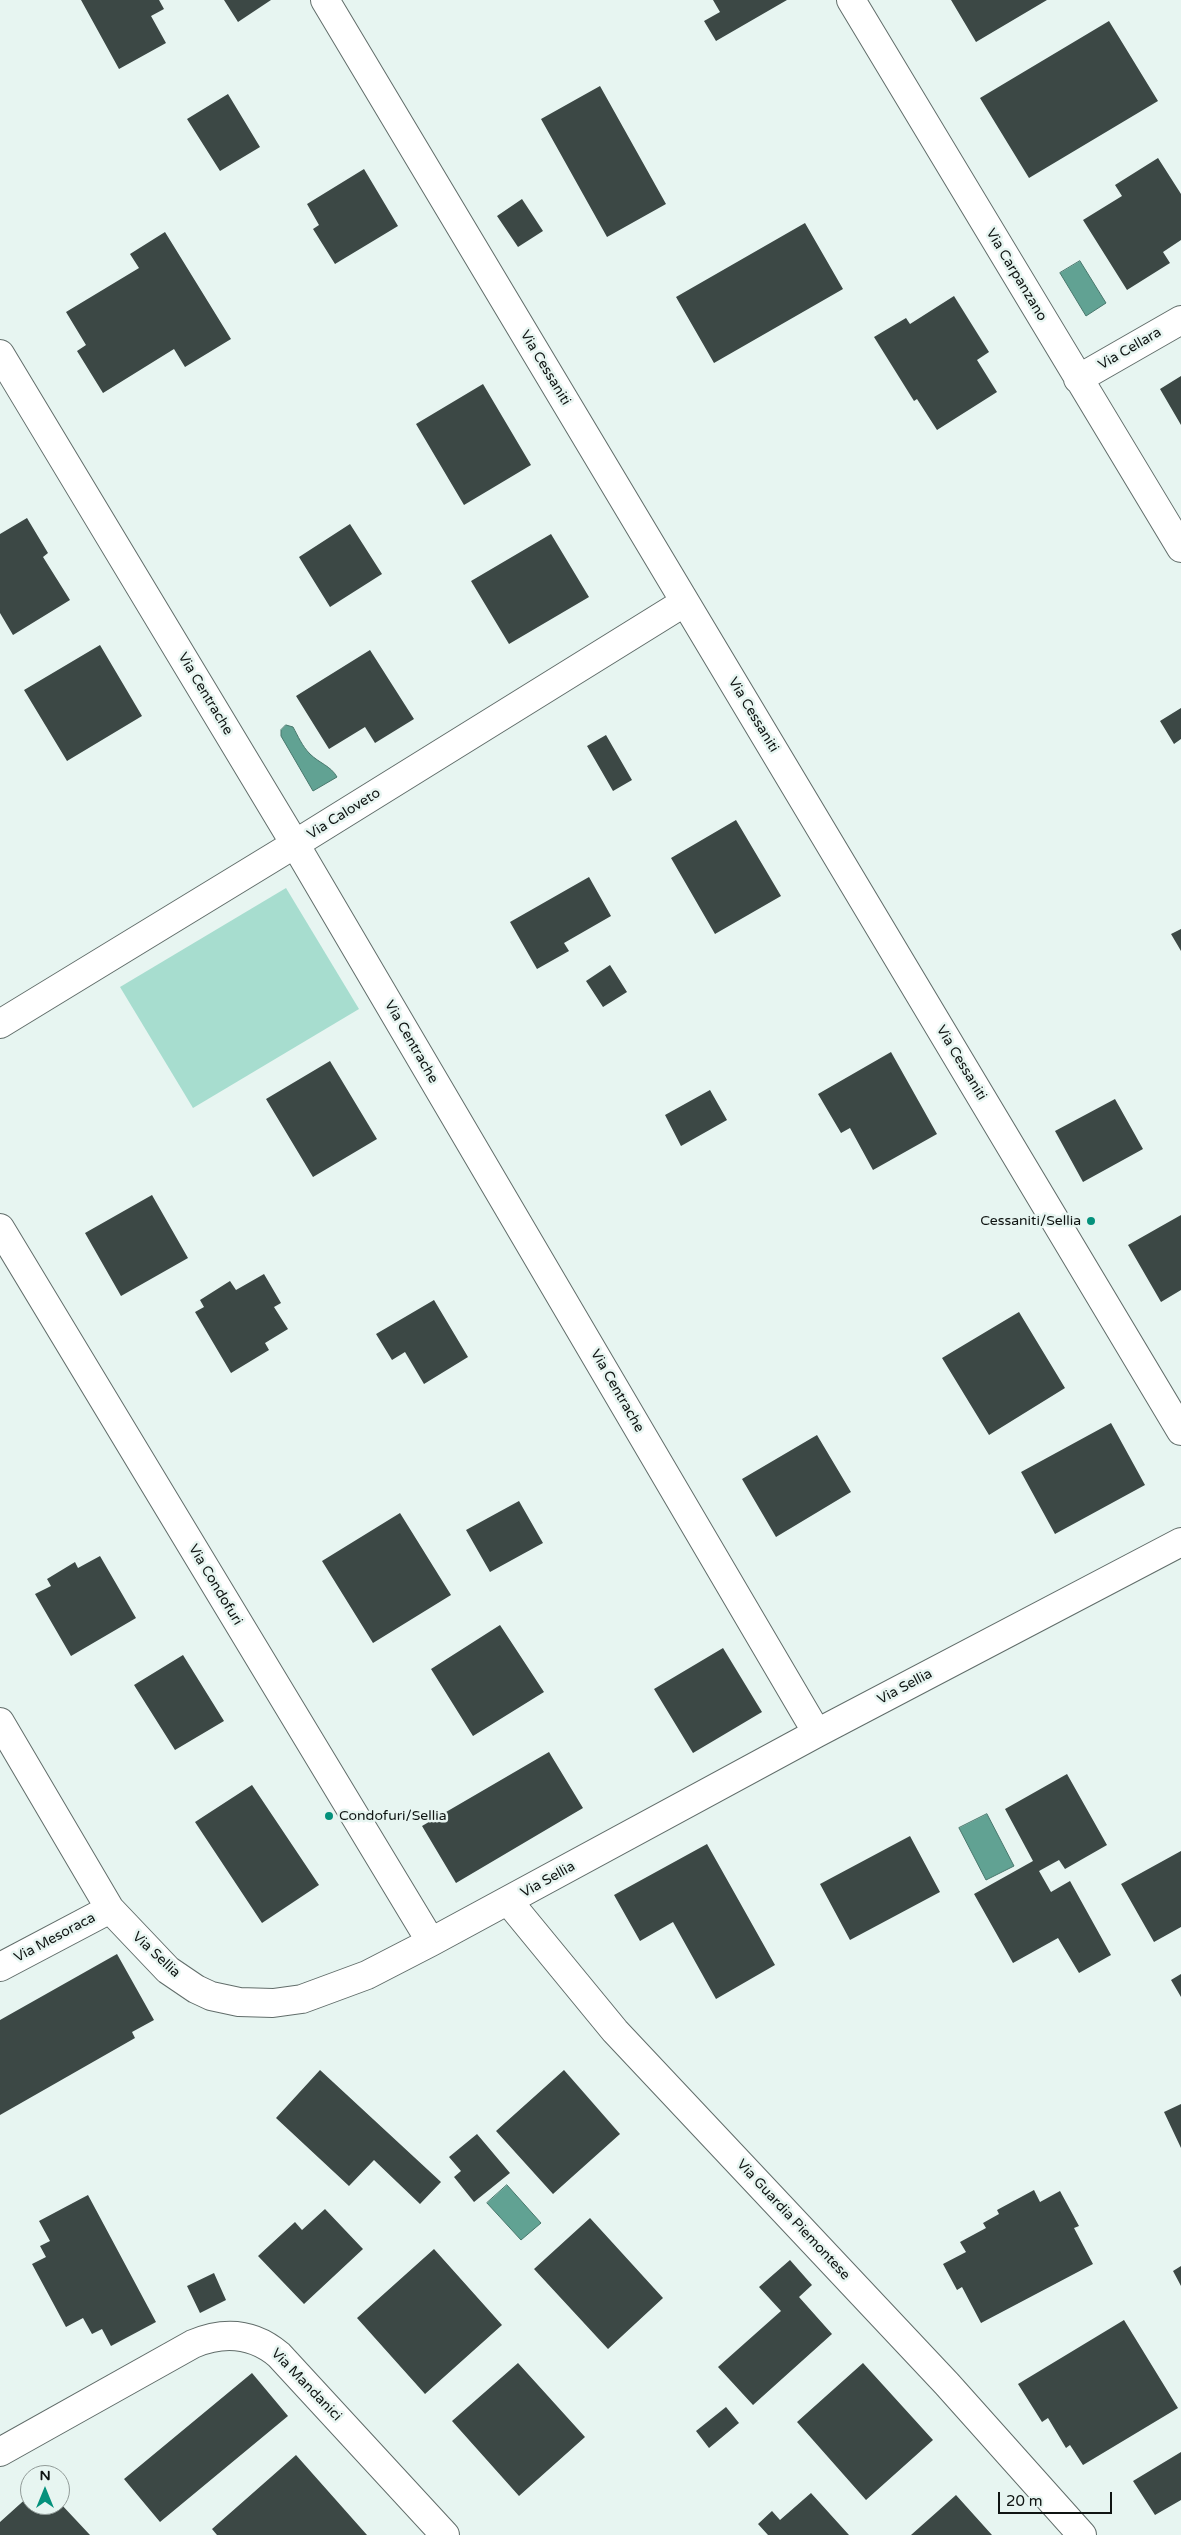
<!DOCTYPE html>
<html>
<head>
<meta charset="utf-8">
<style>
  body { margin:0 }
  #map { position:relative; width:1181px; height:2535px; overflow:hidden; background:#e7f5f1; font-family:"Varela Round",sans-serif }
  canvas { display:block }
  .north { position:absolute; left:20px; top:2465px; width:50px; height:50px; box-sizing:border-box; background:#e7f5f1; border:1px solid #919b98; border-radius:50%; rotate:0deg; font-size:14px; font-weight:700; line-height:20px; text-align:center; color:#0f1412 }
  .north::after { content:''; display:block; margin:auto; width:18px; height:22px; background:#04917c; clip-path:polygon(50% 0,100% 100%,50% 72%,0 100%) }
  .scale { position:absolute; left:998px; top:2492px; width:114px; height:22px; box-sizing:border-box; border:2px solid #0f1412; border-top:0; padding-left:6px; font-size:15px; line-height:18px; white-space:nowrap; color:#0f1412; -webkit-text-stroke:4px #e7f5f1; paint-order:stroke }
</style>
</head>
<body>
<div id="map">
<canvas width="1181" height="2535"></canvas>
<div class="north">N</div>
<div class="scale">20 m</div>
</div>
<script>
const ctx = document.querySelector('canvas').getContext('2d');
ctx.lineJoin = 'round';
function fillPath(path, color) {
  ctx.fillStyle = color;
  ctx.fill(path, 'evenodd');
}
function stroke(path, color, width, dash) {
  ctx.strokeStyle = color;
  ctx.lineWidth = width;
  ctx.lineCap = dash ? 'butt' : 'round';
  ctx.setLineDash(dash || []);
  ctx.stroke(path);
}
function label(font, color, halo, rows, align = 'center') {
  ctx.font = font + ' "Varela Round",sans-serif';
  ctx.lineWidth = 5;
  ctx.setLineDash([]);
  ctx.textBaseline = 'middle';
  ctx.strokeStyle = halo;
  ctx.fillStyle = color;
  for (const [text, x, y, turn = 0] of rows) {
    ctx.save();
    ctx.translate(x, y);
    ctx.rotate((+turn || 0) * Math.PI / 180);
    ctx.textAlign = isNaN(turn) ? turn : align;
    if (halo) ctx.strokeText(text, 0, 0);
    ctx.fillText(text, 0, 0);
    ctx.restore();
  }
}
const green = new Path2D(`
  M286,888L359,1009L193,1108L120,987Z`);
const water = new Path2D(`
  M1080,261L1106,303L1086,316L1060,273Z
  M286,725L293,727C298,736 302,746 310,754C319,763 331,766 337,777L313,791L281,736V730Z
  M987,1814L1014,1866L986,1880L959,1828Z
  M507,2185L541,2223L521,2240L487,2203Z`);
const building = new Path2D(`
  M81,0H159L164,9L151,16L166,43L119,69Z
  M224,0H271L238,22Z
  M713,0H787L716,41L704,21L720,12Z
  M951,0H1047L976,42Z
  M1109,21L1158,101L1029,178L980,98Z
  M600,86L666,204L607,237L541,119Z
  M228,94L260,147L220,171L187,119Z
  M1158,158L1181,194V240L1163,252L1170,263L1127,290L1083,220L1122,196L1115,185Z
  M364,169L398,226L335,264L313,229L319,225L307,204Z
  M522,199L543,231L518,247L497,216Z
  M805,223L843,289L714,363L676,297Z
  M165,232L231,339L185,367L174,349L103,393L77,351L86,345L66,312L139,268L130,254Z
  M954,296L989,352L977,360L997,392L937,430L917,399L914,401L874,337L906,318L910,324Z
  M1181,376V425L1160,389Z
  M483,384L531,465L464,505L416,424Z
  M27,518L48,553L43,557L70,600L13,635L0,613V534Z
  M350,524L382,574L330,607L299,557Z
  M551,534L589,597L509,644L471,581Z
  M100,645L142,716L67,761L24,690Z
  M370,650L414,719L375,743L365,727L329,749L296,696Z
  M1181,708V739L1174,744L1160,721Z
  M606,735L632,780L613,791L587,746Z
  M736,820L781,896L715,934L671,858Z
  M589,877L611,916L564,943L569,951L537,969L510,922Z
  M1181,929V951L1171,934Z
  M610,965L627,992L603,1007L586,981Z
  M891,1052L937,1134L873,1170L850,1128L841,1133L818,1094Z
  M330,1061L377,1139L313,1177L266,1099Z
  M710,1090L727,1120L681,1146L665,1115Z
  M1115,1099L1143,1149L1083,1182L1055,1131Z
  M152,1195L188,1258L121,1296L85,1233Z
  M1181,1215V1290L1161,1302L1128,1245Z
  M264,1274L281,1303L274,1307L288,1329L265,1343L269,1350L231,1373L195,1312L204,1307L200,1300L230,1281L236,1290Z
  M434,1300L468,1357L424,1384L405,1352L392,1360L376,1334Z
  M1019,1312L1065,1388L989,1435L942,1358Z
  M1111,1423L1145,1485L1055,1534L1021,1472Z
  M817,1435L851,1492L776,1537L742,1479Z
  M519,1501L543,1543L490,1572L466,1530Z
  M400,1513L451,1595L373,1643L322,1561Z
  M100,1556L136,1618L71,1656L35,1594L51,1586L47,1579L75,1562L78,1568Z
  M500,1625L544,1692L473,1736L431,1669Z
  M723,1648L762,1712L693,1753L654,1689Z
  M183,1655L224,1721L175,1750L134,1685Z
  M549,1752L583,1808L456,1883L422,1826Z
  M1067,1774L1107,1845L1065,1869L1059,1860L1039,1871L1051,1892L1070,1881L1111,1955L1079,1973L1058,1938L1013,1963L974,1894L1033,1861L1005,1809Z
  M252,1785L319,1885L262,1923L195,1822Z
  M910,1836L940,1892L850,1940L820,1884Z
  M707,1844L775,1965L716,1999L673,1922L640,1941L614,1895Z
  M1181,1851V1927L1154,1942L1121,1884Z
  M117,1954L154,2020L132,2032L135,2038L0,2115V2020Z
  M1181,1974V1997L1171,1980Z
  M320,2070L441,2182L420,2204L374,2160L349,2186L276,2118Z
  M564,2070L620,2134L553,2194L496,2131Z
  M1181,2104V2148L1164,2112Z
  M477,2134L510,2173L474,2202L454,2177L461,2171L449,2157Z
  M1034,2190L1040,2202L1060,2191L1079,2226L1074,2228L1093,2264L981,2323L962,2287L957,2290L943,2264L966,2252L960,2242L986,2228L983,2223L999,2214L997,2210Z
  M88,2195L156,2322L111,2346L102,2329L92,2334L83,2318L66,2327L32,2264L46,2257L40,2246L50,2241L39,2221Z
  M325,2209L363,2249L304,2304L258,2256L295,2222L302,2230Z
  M590,2218L663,2298L608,2349L534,2269Z
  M434,2249L502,2325L425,2394L357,2318Z
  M790,2260L812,2285L799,2297L832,2334L753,2405L718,2367L781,2311L759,2287Z
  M1181,2266V2286L1173,2271Z
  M214,2273L226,2300L200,2313L187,2286Z
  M1124,2320L1178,2408L1083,2465L1070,2445L1066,2448L1048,2418L1042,2422L1018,2384Z
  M518,2363L585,2437L519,2496L452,2421Z
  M863,2363L933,2440L866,2500L797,2422Z
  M252,2373L288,2416L160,2522L124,2479Z
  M726,2407L739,2423L709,2448L696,2431Z
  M1181,2452V2500L1155,2515L1133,2481Z
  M296,2455L367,2535H217L212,2529Z
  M811,2493L849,2535H768L758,2524L772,2511L780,2520Z
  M30,2495V2505H60V2503L90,2535H0V2522Z
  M956,2495L992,2535H911Z`);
const minor = new Path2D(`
  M325,0L1181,1431
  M851,0L1181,548
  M0,354L295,844L817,1733
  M1078,379L1181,320
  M0,1024L295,844L685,602
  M0,1228L431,1942
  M0,1722L110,1909L168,1970L196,1989L211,1996L239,2002L273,2003L302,1999L367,1975L431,1942L817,1733L1181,1542
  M509,1902L615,2031L947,2384L1082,2535
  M0,1967L110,1909
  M0,2452L193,2344C224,2331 253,2333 279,2355L445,2535`);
const markers = [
  [1091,1221,5,"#04917c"],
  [329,1816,5,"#04917c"]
];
const streetNames = [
  ["Via Carpanzano",1016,275,59],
  ["Via Cellara",1130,349,-30],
  ["Via Cessaniti",545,368,59],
  ["Via Centrache",205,694,59],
  ["Via Cessaniti",753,715,59],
  ["Via Caloveto",344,814,-32],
  ["Via Centrache",411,1042,60],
  ["Via Cessaniti",961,1063,59],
  ["Via Centrache",617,1391,60],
  ["Via Condofuri",215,1585,59],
  ["Via Sellia",905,1687,-28],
  ["Via Sellia",548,1880,-29],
  ["Via Mesoraca",55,1938,-28],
  ["Via Sellia",156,1955,43],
  ["Via Guardia Piemontese",793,2220,47],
  ["Via Mandanici",306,2385,46]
];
const poiNames = [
  ["Cessaniti/Sellia",1081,1221],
  ["Condofuri/Sellia",339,1816,"left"]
];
fillPath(green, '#a7ddcf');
fillPath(water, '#61a293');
stroke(water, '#48776c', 1);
fillPath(building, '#3c4845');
stroke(minor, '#616d6a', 30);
stroke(minor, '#fff', 28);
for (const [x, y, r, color] of markers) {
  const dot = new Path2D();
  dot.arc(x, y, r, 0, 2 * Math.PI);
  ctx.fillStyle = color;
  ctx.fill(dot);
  stroke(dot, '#e7f5f1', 2);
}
label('14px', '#0f1412', '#e7f5f1', streetNames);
label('14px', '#0f1412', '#e7f5f1', poiNames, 'right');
</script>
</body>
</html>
